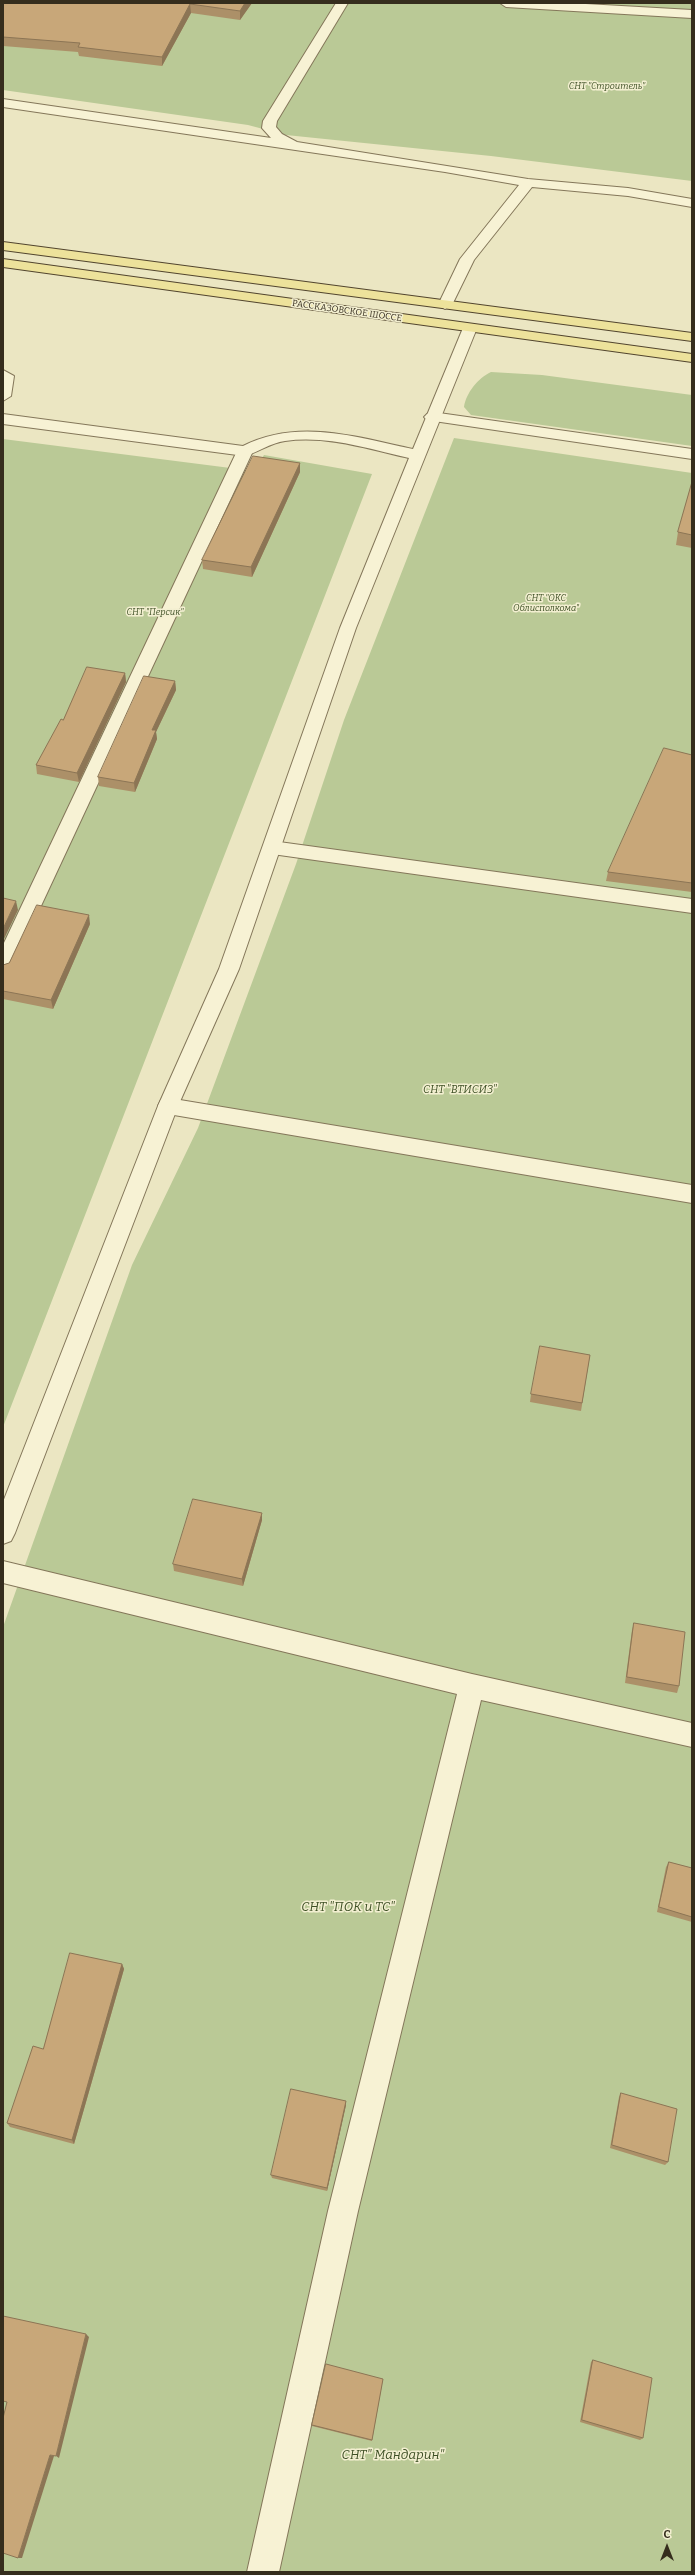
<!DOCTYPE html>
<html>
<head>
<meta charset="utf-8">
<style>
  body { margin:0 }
  #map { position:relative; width:695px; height:2575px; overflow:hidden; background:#ebe6c2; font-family:Bitter,serif }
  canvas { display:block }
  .frame { position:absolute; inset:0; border:4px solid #352d1d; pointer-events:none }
  .north { position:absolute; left:647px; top:2527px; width:40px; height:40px; -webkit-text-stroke:3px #f3efd1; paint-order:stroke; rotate:0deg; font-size:11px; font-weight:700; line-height:16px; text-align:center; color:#352d1d }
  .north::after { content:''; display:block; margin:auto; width:14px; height:18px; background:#352d1d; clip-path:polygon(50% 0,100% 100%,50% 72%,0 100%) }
</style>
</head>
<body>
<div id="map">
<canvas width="695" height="2575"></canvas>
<div class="frame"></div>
<div class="north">С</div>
</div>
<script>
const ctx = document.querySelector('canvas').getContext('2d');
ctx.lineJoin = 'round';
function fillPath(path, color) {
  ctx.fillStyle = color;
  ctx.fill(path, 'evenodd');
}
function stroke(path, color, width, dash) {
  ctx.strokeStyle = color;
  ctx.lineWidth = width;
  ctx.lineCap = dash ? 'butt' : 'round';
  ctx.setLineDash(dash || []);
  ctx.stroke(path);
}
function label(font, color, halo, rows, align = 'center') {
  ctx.font = font + ' Bitter,serif';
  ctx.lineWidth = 3;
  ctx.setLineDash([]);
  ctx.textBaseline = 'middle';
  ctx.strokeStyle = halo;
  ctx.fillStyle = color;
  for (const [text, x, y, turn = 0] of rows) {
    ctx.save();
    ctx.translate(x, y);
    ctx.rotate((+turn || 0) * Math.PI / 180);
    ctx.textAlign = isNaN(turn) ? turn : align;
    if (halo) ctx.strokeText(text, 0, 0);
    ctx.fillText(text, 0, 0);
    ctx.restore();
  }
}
const green = new Path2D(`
  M3,3H692V181L491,156L286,135L248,125L3,90Z
  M491,372L542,375L692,395V446L471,415L464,407C466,393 478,378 491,372Z
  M454,438L692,473V2572H3V1627L132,1265L198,1128L296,864L344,720Z
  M3,439L254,471L264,455L372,474L3,1427Z`);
const service = new Path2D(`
  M336,3H348L277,121L276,127L282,134L297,142L528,179L628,188L692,199V207L628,196L532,187L474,260L452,305L445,309L438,305L460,259L519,185L445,172L3,107V99L271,138L262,128L263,121Z
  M500,3H568L692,10V18L506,7Z
  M432,412L692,449V459L427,420L424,417L427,414Z
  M245,446L253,451L13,966L10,971L3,973V945L237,451Z
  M272,841L692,899V913L265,853L263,848L265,843Z
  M168,1098L692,1185V1203L168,1114L161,1112L158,1106L161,1100Z
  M3,1561L472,1674L692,1723V1747L481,1700L358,2211L279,2572H247L328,2211L457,1694L3,1583Z`);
const minor = new Path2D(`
  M470,324L477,328L356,628L239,969L178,1106L15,1533L11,1541L3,1544V1502L158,1106L219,969L340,628L409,458C369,449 327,435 285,441C270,443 259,452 245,456L3,424V414L243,446C298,418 356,437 413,449L463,328Z
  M3,370L14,376L11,396L3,401Z`);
const primary = new Path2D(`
  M3,242L692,333V341L3,250Z
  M3,259L692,354V362L3,267Z`);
const wall = new Path2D(`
  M3,3H252L240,20L191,13L162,66L79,56L78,52L3,46Z
  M300,463V472L252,577L203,569L202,560Z
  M692,482V548L676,545L678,532Z
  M125,673L126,682L79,782L37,774L36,765L63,720Z
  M175,681L176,690L156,732L157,739L135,792L99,786L98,777Z
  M692,755V892L606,881L608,872Z
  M90,924L53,1009L3,999V965L9,963Z
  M590,1355L581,1411L530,1402L531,1394Z
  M262,1513V1520L243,1586L174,1571L173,1564Z
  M634,1623L679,1686L677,1693L625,1683L632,1630Z
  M669,1862L692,1868V1922L657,1912L666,1867Z
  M122,1964L124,1969L74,2144L10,2127L7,2123Z
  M621,2093L668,2162L665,2165L610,2148L619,2097Z
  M346,2101V2105L327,2191L272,2178L271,2175Z
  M593,2360L643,2438L640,2440L580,2422L591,2362Z
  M383,2379L372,2441L312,2426V2425Z`);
const shadedWall = new Path2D(`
  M245,3H252L240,20V11Z
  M190,4L191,13L162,66V57Z
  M300,463V472L252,577L251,567Z
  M125,673L126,682L79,782L77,773Z
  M175,681L176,690L156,732L157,739L135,792L134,783L152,730Z
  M16,901L18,910L3,941V929Z
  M89,915L90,924L53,1009L51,1000Z
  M262,1513V1520L243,1586L242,1579Z
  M122,1964L124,1969L74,2144L72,2140Z
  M346,2101V2105L327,2191V2188Z
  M86,2334L89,2337L59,2458L56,2456Z
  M50,2455L54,2456L22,2558H18Z`);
const building = new Path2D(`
  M3,3H245L240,11L190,4L162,57L78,47L80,43L3,37Z
  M253,456L300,463L251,567L202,560Z
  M692,482V535L678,532Z
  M87,667L125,673L77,773L36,765L61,719L63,720Z
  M144,676L175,681L152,730H156L134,783L98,777Z
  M664,748L692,755V883L608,872Z
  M3,898L16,901L3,929Z
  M37,905L89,915L51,1000L3,991V965L9,963Z
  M540,1346L590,1355L582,1403L531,1394Z
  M193,1499L262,1513L242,1579L173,1564Z
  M634,1623L685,1632L679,1686L627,1677Z
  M669,1862L692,1868V1917L659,1907Z
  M70,1953L122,1964L72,2140L7,2123L33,2046L43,2049Z
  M291,2089L346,2101L327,2188L271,2175Z
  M621,2093L677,2109L668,2162L612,2145Z
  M3,2316L86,2334L56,2456L50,2455L18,2558L3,2553V2418L7,2402L3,2401Z
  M593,2360L652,2378L643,2438L582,2420Z
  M326,2364L383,2379L372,2440L312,2425Z`);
const farParknames = [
  ["СНТ \"Строитель\"",607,86],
  ["СНТ \"ОКС",546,598],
  ["Облисполкома\"",546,608],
  ["СНТ \"Персик\"",155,612]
];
const farStreetnames = [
  ["РАССКАЗОВСКОЕ ШОССЕ",347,311,8]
];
const parkNames = [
  ["СНТ \"ВТИСИЗ\"",460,1090]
];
const nearParknames = [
  ["СНТ \"ПОК и ТС\"",348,1907],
  ["СНТ\" Мандарин\"",393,2455]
];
fillPath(green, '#bac996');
stroke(service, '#84775a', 2);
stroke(minor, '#84775a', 2);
stroke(primary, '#52452e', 2);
fillPath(service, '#f7f2d4');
fillPath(minor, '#f7f2d4');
fillPath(primary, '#ede29b');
fillPath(wall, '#ac9068');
fillPath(shadedWall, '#8c7555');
fillPath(building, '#c8a779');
stroke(building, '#8c7555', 1);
label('italic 9px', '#3e5025', '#f3efd1', farParknames);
label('9px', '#352d1d', '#f3efd1', farStreetnames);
label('italic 11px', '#3e5025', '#f3efd1', parkNames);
label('italic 13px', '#3e5025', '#f3efd1', nearParknames);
</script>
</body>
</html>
